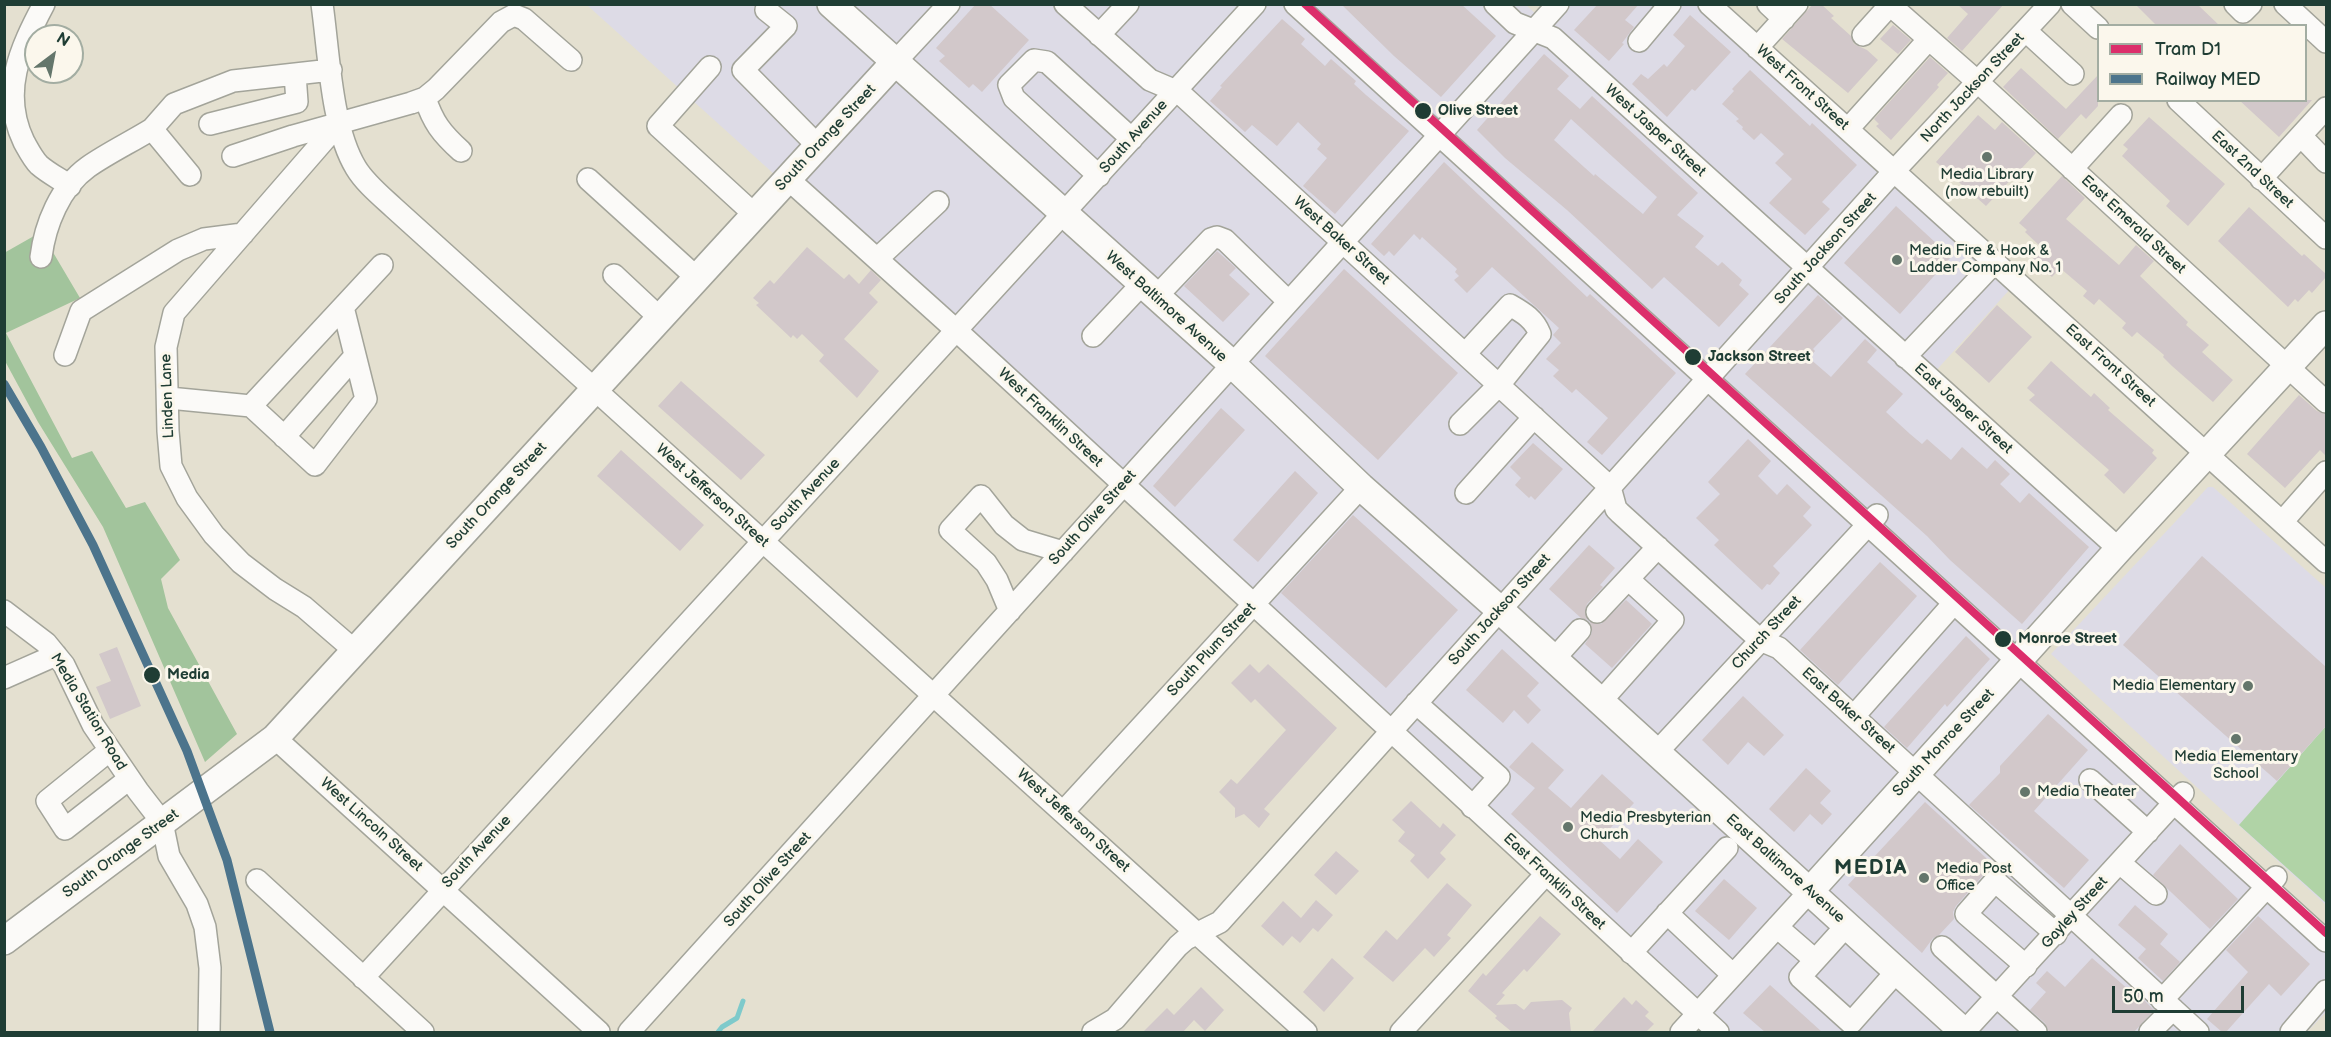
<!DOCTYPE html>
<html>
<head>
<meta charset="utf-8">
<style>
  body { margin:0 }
  #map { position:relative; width:2331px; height:1037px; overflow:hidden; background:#e4e0d0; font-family:"Balsamiq Sans",sans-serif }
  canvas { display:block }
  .frame { position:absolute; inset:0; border:6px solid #1f3d34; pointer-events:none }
  .legend { position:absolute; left:2097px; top:24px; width:210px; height:78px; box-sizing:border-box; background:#fbf7ec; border:2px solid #a3ada2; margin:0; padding:8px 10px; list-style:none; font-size:18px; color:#1f3d34 }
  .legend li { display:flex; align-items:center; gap:12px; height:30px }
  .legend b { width:30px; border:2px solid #a3ada2 }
  .north { position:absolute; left:24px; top:24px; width:60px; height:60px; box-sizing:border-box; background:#fbf7ec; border:2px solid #a3ada2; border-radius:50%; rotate:32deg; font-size:16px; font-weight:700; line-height:24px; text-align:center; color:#1f3d34 }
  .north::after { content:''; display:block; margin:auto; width:21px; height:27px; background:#64766b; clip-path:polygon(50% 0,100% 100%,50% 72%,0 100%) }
  .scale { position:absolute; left:2112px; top:986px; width:132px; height:27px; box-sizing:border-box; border:3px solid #1f3d34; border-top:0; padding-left:8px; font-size:18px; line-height:21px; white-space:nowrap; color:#1f3d34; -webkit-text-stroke:4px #fbf7ec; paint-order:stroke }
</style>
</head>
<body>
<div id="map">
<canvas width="2331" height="1037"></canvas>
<div class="frame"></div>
<ul class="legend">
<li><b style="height:8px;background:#dc2e6b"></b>Tram D1</li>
<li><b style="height:8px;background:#4c748c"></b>Railway MED</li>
</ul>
<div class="north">N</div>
<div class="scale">50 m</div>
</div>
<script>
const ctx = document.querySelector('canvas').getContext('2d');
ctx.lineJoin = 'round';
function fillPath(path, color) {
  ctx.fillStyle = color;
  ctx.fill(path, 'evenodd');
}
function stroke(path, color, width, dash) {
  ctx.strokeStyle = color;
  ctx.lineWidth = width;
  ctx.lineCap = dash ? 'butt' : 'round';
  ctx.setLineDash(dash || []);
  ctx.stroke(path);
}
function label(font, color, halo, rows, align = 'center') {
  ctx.font = font + ' "Balsamiq Sans",sans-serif';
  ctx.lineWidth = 6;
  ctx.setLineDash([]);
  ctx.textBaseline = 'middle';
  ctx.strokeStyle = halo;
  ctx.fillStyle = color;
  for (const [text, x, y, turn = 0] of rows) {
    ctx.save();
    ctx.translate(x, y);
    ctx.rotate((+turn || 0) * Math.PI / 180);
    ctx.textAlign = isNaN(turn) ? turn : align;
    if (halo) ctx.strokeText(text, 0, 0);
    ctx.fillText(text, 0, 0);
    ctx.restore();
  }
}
const built = new Path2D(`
  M1525,4L1548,25L1567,5H1700L2012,287L1932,375L2114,540L2005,660L2326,951V1012L2307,1032H1723L587,5Z
  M2208,487H2213L2326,588V905L2051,654Z`);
const green = new Path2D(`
  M2326,726V903L2239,825Z`);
const forest = new Path2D(`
  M41,232L80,298L6,333L72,458L92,451L126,508L145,502L180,560L161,579L168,608L237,734L205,762L103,527L38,422L5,361L4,253Z`);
const stream = new Path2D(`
  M718,1032L722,1027L737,1018L743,1001`);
const building = new Path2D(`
  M976,4H989L1029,40L982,92L973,84L969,88L939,61L945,56L936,48Z
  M1341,4H1461L1496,36L1441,97L1394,56Z
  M1598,4H1639L1625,20L1634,27L1622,43L1624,44L1609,61L1574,30Z
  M1813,4H1821L1834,16L1831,18L1851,36L1854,44L1867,50L1878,60L1848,93L1782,39Z
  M1957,4H2004L1962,51L1947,38L1968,14Z
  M2135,4H2197L2220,26H2157Z
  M1690,15L1731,52L1695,91L1692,89L1667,117L1632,84L1641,74L1648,79L1664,64L1667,67L1685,46L1673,35Z
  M1282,19L1305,39L1301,44L1325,66L1331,59L1356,81L1354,84L1366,95L1409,131L1335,214L1303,186L1327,158L1317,149L1321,144L1298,122L1277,146L1252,125L1245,132L1210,101L1222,87L1220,86Z
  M1893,25L1911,40L1898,54L1880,39Z
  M1544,54L1569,76L1557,89L1580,109L1592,96L1698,193L1677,215L1704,236L1695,247L1718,266L1722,262L1742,280L1739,285L1749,294L1719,327L1664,277L1652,289L1567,210L1505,158L1477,130ZM1571,119L1657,197L1643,214L1595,174L1594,176L1554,140Z
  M1930,57L1948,73L1937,85L1939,87L1891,140L1876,126L1879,124L1874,119Z
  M2021,68L2066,109L2098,75V106L2086,119L2081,114L2058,139L2003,87Z
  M1750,70L1810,126L1812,123L1857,165L1822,202L1830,209L1805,235L1769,203L1792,179L1775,163L1784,154L1761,133L1754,140L1742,129L1743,127L1736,121L1739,119L1722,104L1734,91L1732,89Z
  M2239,100H2312L2279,137Z
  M1978,115L1995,130L2002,122L2036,153L1986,206L1936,162Z
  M2149,117L2225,184L2188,226L2166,206L2170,201L2122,156L2128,149L2123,145Z
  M1444,162L1587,297L1590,294L1676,373L1602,455L1587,442L1608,418L1576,389L1572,393L1553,376L1559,370L1546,359L1561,343L1553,335L1559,328L1492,267L1467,293L1454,280L1459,276L1455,272L1457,269L1422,237L1420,240L1414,234L1394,256L1389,251L1384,256L1371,244Z
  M2062,176L2085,198L2066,219L2119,265L2136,245L2154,261L2140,276L2188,322L2186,325L2209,345L2202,352L2233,380L2213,402L2172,366L2163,357L2164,355L2137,332L2132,337L2122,328L2126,323L2099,299L2094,305L2083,296L2087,291L2060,268L2052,277L2032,260L2042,248L2025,232L2027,230L2019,223Z
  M1896,206L1951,257L1900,314L1844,263Z
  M2249,207L2302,256L2304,254L2326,274V277L2312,293L2309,290L2298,302L2295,299L2288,307L2218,241Z
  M807,247L844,279L849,274L859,284L871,270L881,280L869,293L878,302L844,339L879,371L857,398L819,361L824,355L802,334L797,339L793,335L791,338L756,305L759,303L753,298L770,280L774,284Z
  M1217,251L1236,268L1229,275L1250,294L1223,322L1184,286Z
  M1344,269L1458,373L1378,460L1265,356Z
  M1818,295L1843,318L1813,349L1815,351L1809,358L1831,377L1865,339L1877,350L1867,362L1903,394L1886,412L1910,434L1922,444L1927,439L1951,460L1962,447L1987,469L1995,460L2010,474L2000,484L2020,503L2029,493L2089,547L2022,624L1950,560L1927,536L1745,374Z
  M1997,305L2032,337L1989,383L1955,352Z
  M2051,361L2091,397L2094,393L2110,408L2108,410L2154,450L2152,453L2157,458L2124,494L2104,475L2109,470L2029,400L2035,395L2027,388Z
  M681,381L765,455L741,480L658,406Z
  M2299,395L2317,411L2326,414V456L2320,450L2285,488L2247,454Z
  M1221,408L1245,430L1175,507L1153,486Z
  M1748,439L1771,461L1758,476L1777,495L1787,484L1811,507L1803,516L1812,525L1773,566L1780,573L1770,585L1767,584L1762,590L1714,545L1719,540L1696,518L1720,494L1708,482Z
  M1533,443L1563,469L1535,500L1531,496L1529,498L1515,485L1521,478L1510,467Z
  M621,450L704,525L680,551L597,476Z
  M1295,471L1318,493L1258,562L1233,540Z
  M1353,515L1458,610L1386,688L1281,593Z
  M1589,545L1615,568L1600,585L1603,587L1587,604L1585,610L1587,620L1581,618L1549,589Z
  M2202,556L2326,667V726L2277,781L2123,645Z
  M1880,562L1917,596L1838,685L1800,650Z
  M1626,600L1652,624L1612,668L1585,644L1592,633L1590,622L1601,624Z
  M1966,636L1990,659L1947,707L1945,704L1907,748L1884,727Z
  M117,647L141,706L110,719L96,687L111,681L99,654Z
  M1502,649L1539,683L1527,696L1541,710L1528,724L1514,710L1503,723L1466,690Z
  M1250,664L1259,673L1268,664L1337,728L1264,809L1270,814L1259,828L1244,814L1235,818V808L1219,792L1231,779L1237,784L1286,730L1255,699L1251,703L1231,683Z
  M1743,696L1784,735L1764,756L1748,742L1728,765L1702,740Z
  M2048,714L2088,750L2034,811L2089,860L2064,888L1969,805L2000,773V766Z
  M1532,742L1564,770L1548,788L1571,808L1602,774L1634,803L1599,840L1620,859L1638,839L1663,862L1617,913L1511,814L1535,788L1509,767Z
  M1806,768L1831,791L1820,803L1832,814L1822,825L1810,814L1794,832L1769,809Z
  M1411,801L1440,828L1443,823L1456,835L1440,853L1446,859L1428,879L1410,861L1415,855L1398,841L1405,832L1392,820Z
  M1925,802L1997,868L1985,873L1956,906L1953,912L1954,919L1939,935L1933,938L1922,953L1848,885Z
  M2180,844L2238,899L2210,929L2153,875Z
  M1336,851L1359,871L1336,895L1314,875Z
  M1724,879L1757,908L1729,940L1695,911Z
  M1447,883L1472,905L1447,935L1451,938L1434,957L1425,948L1393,982L1363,957L1386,930L1397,940Z
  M1316,900L1333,915L1318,932L1313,928L1300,943L1292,936L1283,946L1261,926L1283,901L1301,918Z
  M2135,905L2168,934L2160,944L2180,962L2163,981L2138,958L2146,949L2118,925Z
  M1540,916L1561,934L1527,972L1524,969L1502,993L1505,995L1496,1005L1516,1004L1524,1010L1531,1002L1562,1000L1572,1008L1569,1013L1571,1032H1512L1495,1018L1497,1016L1468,991L1483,973L1486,976Z
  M2258,916L2310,964L2281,996L2269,984L2226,1032H2222L2207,1019L2248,972L2226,950Z
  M1332,958L1354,978L1324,1012L1303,992Z
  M2092,958L2136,996L2138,994L2154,1010L2134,1032H2049L2045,1023L2030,1010L2046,992L2036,983L2047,971L2065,987Z
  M1770,985L1822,1032H1765L1743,1013Z
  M1201,987L1224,1010L1205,1031L1194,1020L1183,1032H1143L1167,1008L1174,1015Z
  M1624,997L1632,1005L1636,1000L1649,1012L1645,1016L1654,1024L1646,1032H1592Z`);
const minor = new Path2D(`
  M44,4C20,49 0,92 24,142C28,149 33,159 39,165C48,173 60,179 70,186
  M322,4C329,53 331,127 356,168C365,183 381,196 394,208L1306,1032
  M1065,4L1150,80L1176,91L1183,96L1610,487L1616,509L1620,513L1760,640L1779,648L2198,1032
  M1295,4L2326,941
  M1495,4L1515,23L1553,38L2119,549
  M1709,4L2326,562
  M1768,4L1784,19
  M1889,4L1979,83L2326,402
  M2072,4L2098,28
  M2235,4L2243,12L2251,4
  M2285,4L2326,42
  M766,10L786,26L743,70L818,146
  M2026,31L2073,74
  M1099,35L1128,4
  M1863,35L1890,5
  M1639,41L1670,4
  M1757,48L1797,4
  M895,62L949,4
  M710,67L658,126L755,215
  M425,98C433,122 441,133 461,151
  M2178,100L2326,238
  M339,123L174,313L166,347L168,431L171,466L187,498L214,535L241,563L275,589L304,607L355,651
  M210,124L297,102L295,74
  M1848,129L1929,39
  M2301,136L2326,162
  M233,156L293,136L411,103L425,98L436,89L501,22L514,15L524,19L571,60
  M2072,169L2121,115
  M190,175L152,129L174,104L233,81L331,70
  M1099,176L1014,98L1009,85L1034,60L1047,62L1132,139
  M588,179L697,278
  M788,179L957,331L1718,1032
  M2261,179L2326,108
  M41,257C45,225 60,187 88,167C108,153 131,142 152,129
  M877,259L938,202
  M614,275L661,319
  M1155,298L1211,239L1217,237L1225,240L1288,301
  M1093,336L1141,285
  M65,355L81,311L178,250L204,239L243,234
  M1905,357L1995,262
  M169,398L251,406L382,265
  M251,406L315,465L366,399L343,307
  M1460,424L1499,385L1540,334C1534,319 1524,313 1510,305L1465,354
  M284,437L355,356
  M1466,493L1534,417
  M2282,522L2326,472
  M4,611L46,643L64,665L93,725L138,791L162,822L169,856L197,904L205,927L210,968L209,1032
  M1010,611L997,580L986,563L950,530L981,496L1004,525L1023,540L1063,552
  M1597,612L1658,547
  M1554,659L1580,630
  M4,678L56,655
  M1601,701L1673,620L1628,579
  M1416,703L1499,777L1472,807
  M1854,716L1954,603
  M275,738L599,1032
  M110,750L47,801L65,829L129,779
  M1657,752L1877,515
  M2090,780L2148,832
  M1063,812L1361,487
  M2120,863L2156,894
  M257,880L423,1032
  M1667,913L1733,975
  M1847,925L1800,977L1851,1023L1897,971
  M1777,927L1815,960
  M1942,947L2036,1032
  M1631,953L1727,848
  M2026,966L1966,914L1995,881L2056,934
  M363,978L1255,4
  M2162,1000L2276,877
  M629,1032L1558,4
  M1093,1032L1115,1019L1178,946L1186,939L1220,922L1895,170L2050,4
  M1401,1032L1546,874
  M1681,1032L1810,891
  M1964,1032L2183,793
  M2150,1032L2173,1009
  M2291,1032L2326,991`);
const major = new Path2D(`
  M831,4L1233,365L1361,487L1500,610L1964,1032
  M1810,891L2119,549L2326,325
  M4,941L275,738L895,62`);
const rail1 = new Path2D(`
  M4,384L41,447L93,545L187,751L227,860L270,1032`);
const tram1 = new Path2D(`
  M1305,4L2326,933`);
const markers = [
  [1423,111,9,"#1f3d34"],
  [1987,157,6,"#64766b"],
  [1897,260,6,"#64766b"],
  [1693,357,9,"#1f3d34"],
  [2003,639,9,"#1f3d34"],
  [152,675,9,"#1f3d34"],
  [2248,686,6,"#64766b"],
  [2236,739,6,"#64766b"],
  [2025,792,6,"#64766b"],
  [1568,827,6,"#64766b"],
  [1924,878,6,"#64766b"]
];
const streetNames = [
  ["West Front Street",1802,88,42],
  ["North Jackson Street",1973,88,-47],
  ["West Jasper Street",1655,131,42],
  ["South Avenue",1134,137,-48],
  ["South Orange Street",826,138,-47],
  ["East 2nd Street",2252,170,43],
  ["East Emerald Street",2133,225,43],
  ["West Baker Street",1341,241,42],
  ["South Jackson Street",1826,249,-48],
  ["West Baltimore Avenue",1166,307,42],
  ["East Front Street",2110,366,42],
  ["Linden Lane",168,396,-92],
  ["East Jasper Street",1963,409,42],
  ["West Franklin Street",1050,418,43],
  ["South Avenue",806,495,-47],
  ["South Orange Street",497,496,-47],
  ["West Jefferson Street",712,496,42],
  ["South Olive Street",1093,518,-48],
  ["South Jackson Street",1500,610,-48],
  ["Church Street",1767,633,-47],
  ["South Plum Street",1212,650,-47],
  ["East Baker Street",1848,711,42],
  ["Media Station Road",88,712,59],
  ["South Monroe Street",1944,743,-47],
  ["West Jefferson Street",1073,821,42],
  ["West Lincoln Street",371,825,42],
  ["South Avenue",477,852,-47],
  ["South Orange Street",121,854,-36],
  ["East Baltimore Avenue",1785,869,42],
  ["South Olive Street",768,880,-48],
  ["East Franklin Street",1554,882,43],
  ["Gayley Street",2075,913,-48]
];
const stopNames = [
  ["Olive Street",1438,111],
  ["Jackson Street",1708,357],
  ["Monroe Street",2018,639],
  ["Media",167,675]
];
const poiNames = [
  ["Media Library",1987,175,"center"],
  ["(now rebuilt)",1987,192,"center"],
  ["Media Fire & Hook &",1909,251],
  ["Ladder Company No. 1",1909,268],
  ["Media Elementary",2236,686,"right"],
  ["Media Elementary",2236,757,"center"],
  ["School",2236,774,"center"],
  ["Media Theater",2037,792],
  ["Media Presbyterian",1580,818],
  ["Church",1580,835],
  ["Media Post",1936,869],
  ["Office",1936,886]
];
const districtNames = [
  ["MEDIA",1871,869]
];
fillPath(built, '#dddbe6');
fillPath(green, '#b0d3a6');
fillPath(forest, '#a2c49c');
stroke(stream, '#7ecacb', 5);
fillPath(building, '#d2c8ca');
stroke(minor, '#a3a49a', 24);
stroke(major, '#a3a49a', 30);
stroke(minor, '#fbfaf8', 21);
stroke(major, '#fbfaf8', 27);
stroke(rail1, '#4c748c', 9);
stroke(tram1, '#dc2e6b', 8);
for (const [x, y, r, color] of markers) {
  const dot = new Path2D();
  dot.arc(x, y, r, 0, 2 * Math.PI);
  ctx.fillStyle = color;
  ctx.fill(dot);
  stroke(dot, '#fbf7ec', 2);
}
label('15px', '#1f3d34', '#fbf7ec', streetNames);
label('bold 15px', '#1f3d34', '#fbf7ec', stopNames, 'left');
label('15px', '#1f3d34', '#fbf7ec', poiNames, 'left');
ctx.letterSpacing = '1.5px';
label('bold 21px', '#1f3d34', '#fbf7ec', districtNames);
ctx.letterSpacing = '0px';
</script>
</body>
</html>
